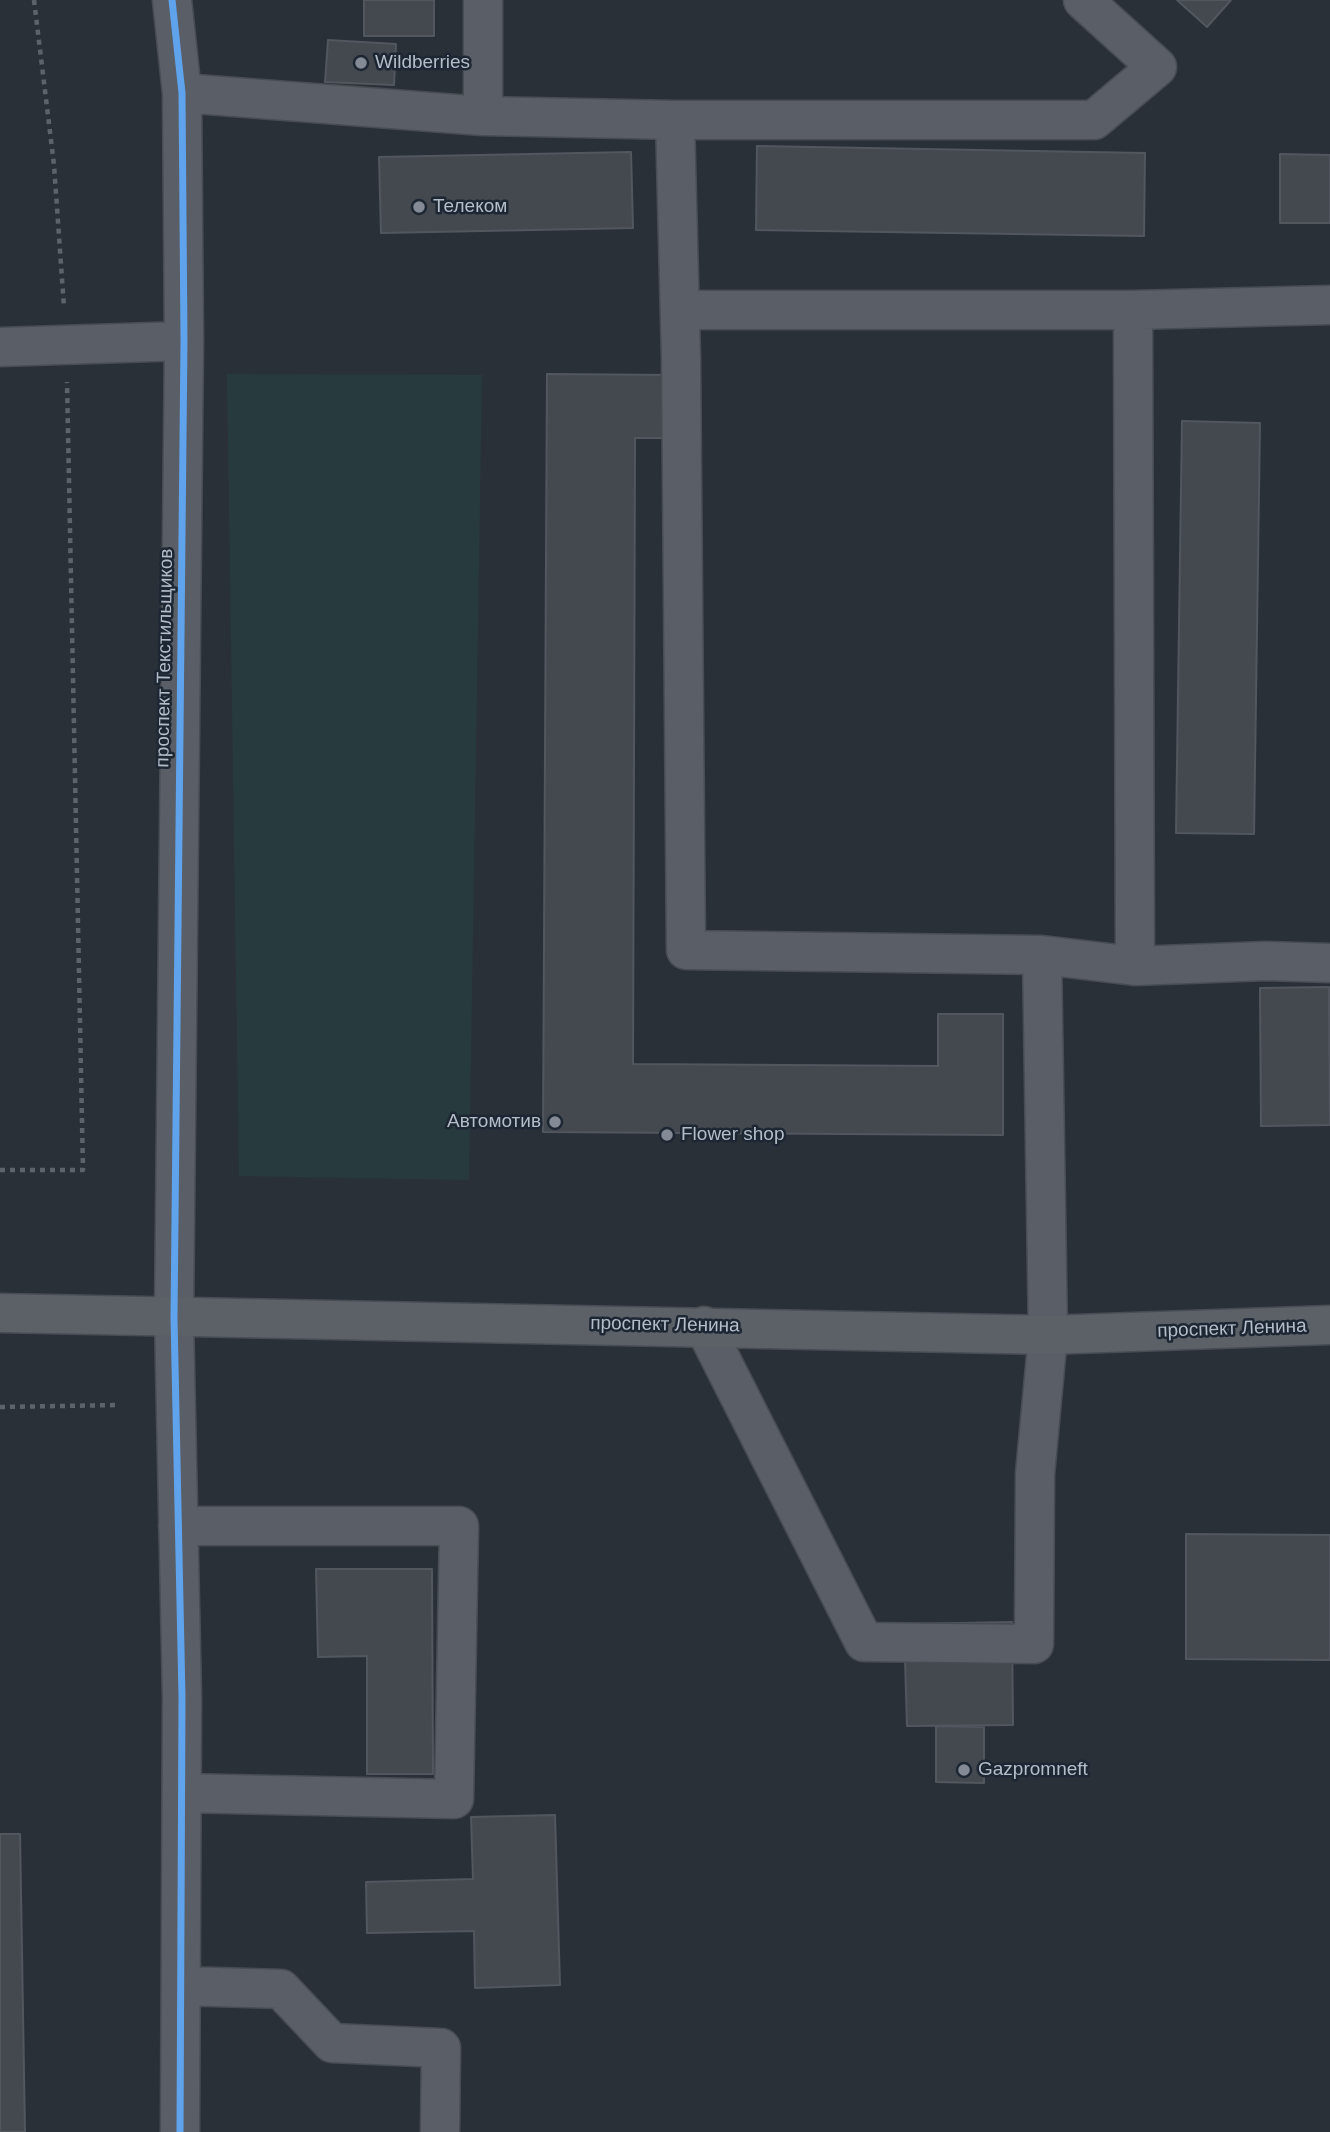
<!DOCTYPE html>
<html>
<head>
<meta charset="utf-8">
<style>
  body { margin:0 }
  canvas { display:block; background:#2a3038 }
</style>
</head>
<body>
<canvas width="1330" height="2132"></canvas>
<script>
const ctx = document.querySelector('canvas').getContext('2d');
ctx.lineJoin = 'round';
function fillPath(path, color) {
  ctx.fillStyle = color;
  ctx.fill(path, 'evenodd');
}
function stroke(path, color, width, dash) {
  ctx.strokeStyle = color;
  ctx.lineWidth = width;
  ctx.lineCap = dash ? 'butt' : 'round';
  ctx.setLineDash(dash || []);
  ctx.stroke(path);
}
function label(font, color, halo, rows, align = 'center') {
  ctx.font = font + ' Helvetica,sans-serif';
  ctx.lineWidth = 5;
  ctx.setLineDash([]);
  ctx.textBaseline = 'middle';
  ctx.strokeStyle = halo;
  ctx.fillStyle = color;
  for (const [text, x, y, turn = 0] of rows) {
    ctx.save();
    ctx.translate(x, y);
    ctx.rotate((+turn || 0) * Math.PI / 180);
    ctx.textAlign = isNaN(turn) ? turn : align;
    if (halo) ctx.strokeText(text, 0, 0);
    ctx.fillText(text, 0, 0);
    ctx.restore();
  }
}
const green = new Path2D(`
  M227,374L482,375L469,1180L239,1176Z`);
const building = new Path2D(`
  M364,0H434V36H364Z
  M1177,0H1231L1207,27Z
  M328,40L396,44L394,85L325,82Z
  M757,146L1145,153L1144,236L756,230Z
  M631,152L633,228L381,233L379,157Z
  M1280,154L1330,155V223H1280Z
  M547,374L671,375L670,438H635L633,1064L938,1066V1014H1003V1135L543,1132Z
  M1182,421L1260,423L1254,834L1176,833Z
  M1329,987L1330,1125L1261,1126L1260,988Z
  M1186,1534L1330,1535V1660L1186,1659Z
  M316,1569H432L433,1774H367V1656L318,1657Z
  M1012,1622L1013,1725L907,1726L904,1624Z
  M936,1726L984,1727V1783L936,1782Z
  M555,1815L560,1985L475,1988L474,1931L367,1933L366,1882L473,1879L471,1817Z
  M0,1834H20L25,2132H0Z`);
const path = new Path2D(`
  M34,0L54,165L64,307
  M0,1170H83L67,382
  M0,1407L119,1405`);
const minor = new Path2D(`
  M172,0L182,93L184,341L174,1317L182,1698L180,2132
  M483,0V116
  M182,93L483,116L675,120L681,359L686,950L1042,955L1048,1335L1035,1474L1034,1644L864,1642L704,1326
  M675,120H1094L1157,67L1083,0
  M680,310H1133L1330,305
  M1133,310L1135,966
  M0,347L184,341
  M1042,955L1135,966L1266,961L1330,963
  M178,1526H459L454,1799L182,1793
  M182,1986L281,1989L332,2043L441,2048L440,2132`);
const major = new Path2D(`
  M0,1313L1048,1335L1330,1325`);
const cycleway = new Path2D(`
  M172,0L182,93L184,341L174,1317L182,1698L180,2132`);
const markers = [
  [361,63,7,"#848b96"],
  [419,207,7,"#848b96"],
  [555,1122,7,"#848b96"],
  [667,1135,7,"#848b96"],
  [964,1770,7,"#848b96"]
];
const poiNames = [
  ["Wildberries",375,63],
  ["Телеком",433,207],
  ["Автомотив",541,1122,"right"],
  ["Flower shop",681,1135],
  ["Gazpromneft",978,1770]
];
const streetNames = [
  ["проспект Текстильщиков",165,658,-89],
  ["проспект Ленина",665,1325,1],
  ["проспект Ленина",1232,1329,-2]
];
fillPath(green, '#273a3e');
fillPath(building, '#444950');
stroke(building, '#52575f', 2);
stroke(minor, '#484c53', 41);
stroke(major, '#484c55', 41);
stroke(path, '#5d636a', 4.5, [5, 5]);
stroke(minor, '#5a5e66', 38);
stroke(major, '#5c6168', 38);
stroke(cycleway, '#60a3ed', 7);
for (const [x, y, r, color] of markers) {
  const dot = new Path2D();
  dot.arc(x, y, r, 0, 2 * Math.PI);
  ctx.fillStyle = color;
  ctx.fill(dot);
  stroke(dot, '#1d2633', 2.5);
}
label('19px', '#b4bcc9', '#1d2633', poiNames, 'left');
label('19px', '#b4bcc9', '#1d2633', streetNames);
</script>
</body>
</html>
